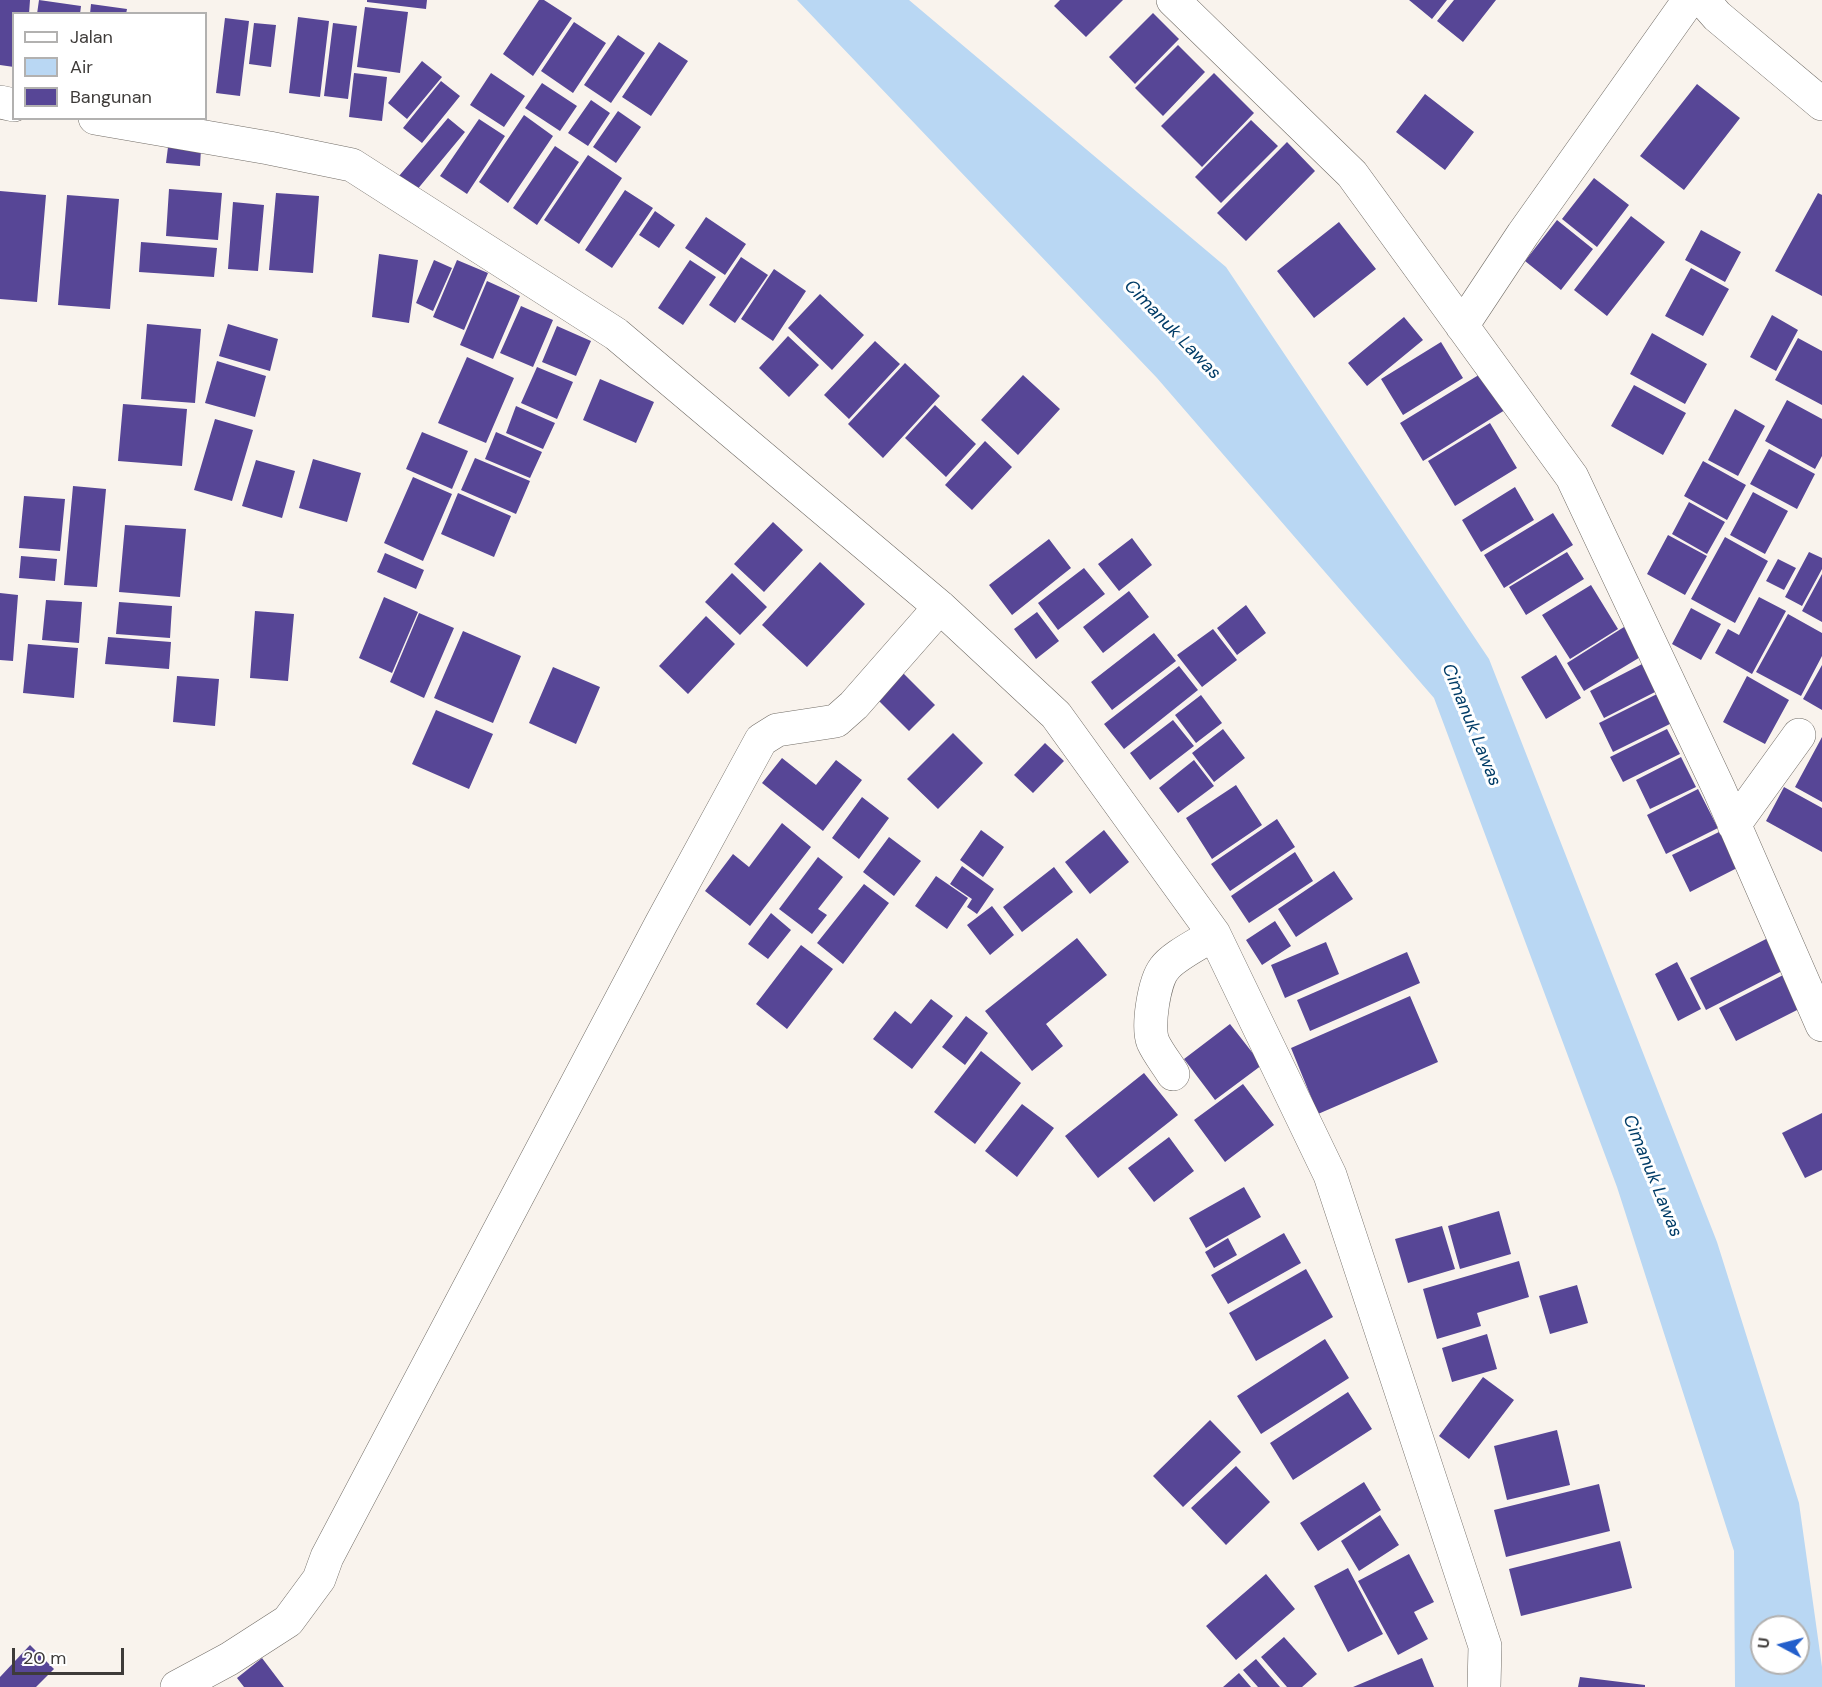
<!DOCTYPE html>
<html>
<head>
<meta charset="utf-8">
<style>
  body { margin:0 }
  #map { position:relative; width:1822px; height:1687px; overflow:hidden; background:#f9f3ed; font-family:"DM Sans",sans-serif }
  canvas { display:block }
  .legend { position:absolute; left:12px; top:12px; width:195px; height:108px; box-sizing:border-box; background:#fff; border:2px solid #b2b1b0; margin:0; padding:8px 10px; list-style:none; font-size:18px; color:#3e3b39 }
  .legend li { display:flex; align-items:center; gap:12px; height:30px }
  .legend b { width:30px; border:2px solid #b2b1b0 }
  .north { position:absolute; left:1750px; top:1615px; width:60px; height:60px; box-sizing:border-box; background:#fff; border:2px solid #b2b1b0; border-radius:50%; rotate:277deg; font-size:16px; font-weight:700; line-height:24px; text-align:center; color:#3e3b39 }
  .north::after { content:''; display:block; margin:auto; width:21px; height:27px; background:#225ecb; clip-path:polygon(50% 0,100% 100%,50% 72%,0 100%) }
  .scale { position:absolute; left:12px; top:1648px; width:112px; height:27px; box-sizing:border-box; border:3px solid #3e3b39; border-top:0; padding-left:8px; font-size:18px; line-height:21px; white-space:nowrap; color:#3e3b39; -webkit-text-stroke:4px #fff; paint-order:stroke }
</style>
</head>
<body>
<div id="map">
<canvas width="1822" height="1687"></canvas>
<ul class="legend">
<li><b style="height:8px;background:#fff"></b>Jalan</li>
<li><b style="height:16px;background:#b9d7f3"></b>Air</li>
<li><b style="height:16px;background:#574696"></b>Bangunan</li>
</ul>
<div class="north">U</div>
<div class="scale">20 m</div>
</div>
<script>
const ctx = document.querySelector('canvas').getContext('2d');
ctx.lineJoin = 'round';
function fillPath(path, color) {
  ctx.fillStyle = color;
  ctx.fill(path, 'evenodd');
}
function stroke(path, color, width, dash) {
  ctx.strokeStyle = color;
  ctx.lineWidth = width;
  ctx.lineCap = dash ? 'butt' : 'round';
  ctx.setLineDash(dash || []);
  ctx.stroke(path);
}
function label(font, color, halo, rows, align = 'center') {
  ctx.font = font + ' "DM Sans",sans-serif';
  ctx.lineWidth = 6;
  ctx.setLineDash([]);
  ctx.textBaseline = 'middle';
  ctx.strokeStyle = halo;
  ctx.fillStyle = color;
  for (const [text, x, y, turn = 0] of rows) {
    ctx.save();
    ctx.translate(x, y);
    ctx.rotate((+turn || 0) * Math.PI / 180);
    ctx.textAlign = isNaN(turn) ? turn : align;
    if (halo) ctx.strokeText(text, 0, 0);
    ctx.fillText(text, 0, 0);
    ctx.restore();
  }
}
const water = new Path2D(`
  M797,0H909L1226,267L1489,659L1717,1242L1799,1503L1822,1667V1687H1735L1734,1551L1617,1187L1434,698L1157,378ZM1762,1627H1798V1663H1762Z`);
const building = new Path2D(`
  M0,0H30L29,14H14V67L0,65Z
  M39,0L81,6L80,14H37Z
  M367,0H427L426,9L367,2Z
  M539,0H544L572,18L533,76L503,54Z
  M1060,0H1123L1086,37L1054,6Z
  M1409,0H1447L1432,19Z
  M1454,0H1496L1463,42L1437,21Z
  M91,4L127,9L126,14H90Z
  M365,7L408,12L400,73L357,67Z
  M1153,13L1179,39L1135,84L1109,57Z
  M298,17L329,21L320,97L289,93Z
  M225,18L249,21L240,96L216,93Z
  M574,22L606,43L573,93L541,71Z
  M254,23L276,25L271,67L249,64Z
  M333,23L357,26L348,99L324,96Z
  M618,35L645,53L611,103L584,85Z
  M659,42L688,61L651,116L622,97Z
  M1178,45L1205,72L1163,116L1135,88Z
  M422,61L442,77L407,119L388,103Z
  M354,73L387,77L382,121L349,117Z
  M491,73L525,96L504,127L470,105Z
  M1214,73L1254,113L1202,167L1161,126Z
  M441,81L460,96L422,143L403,128Z
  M542,83L577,106L560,131L525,108Z
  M1697,84L1740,118L1684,190L1640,156Z
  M1425,94L1474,132L1445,170L1396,132Z
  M591,100L610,113L588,146L568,133Z
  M618,111L641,127L616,163L593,147Z
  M524,115L553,136L508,203L479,182Z
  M448,118L465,132L416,191L399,176Z
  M479,119L505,136L467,194L440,176Z
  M1251,120L1278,146L1221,203L1195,177Z
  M1287,142L1315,171L1246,241L1217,213Z
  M555,146L579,162L537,225L513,208Z
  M168,147L201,149L200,166L166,163Z
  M588,155L622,178L579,244L544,220Z
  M1594,178L1629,205L1597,247L1562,219Z
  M169,189L222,193L218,240L166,236Z
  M625,190L653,208L612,268L585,250Z
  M0,191L46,195L37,302L0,299Z
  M276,193L319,196L313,273L269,270Z
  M1818,193L1822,195V296L1775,271Z
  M67,195L119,199L110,309L58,305Z
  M233,202L264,205L258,271L228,269Z
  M655,211L675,225L659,248L639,235Z
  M1631,216L1665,242L1607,316L1574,290Z
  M706,217L746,244L725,275L685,248Z
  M1557,220L1593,249L1561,290L1525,261Z
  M1339,222L1376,269L1314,318L1277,271Z
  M1701,230L1741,252L1725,282L1685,260Z
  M141,242L217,248L214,277L139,272Z
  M379,254L418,260L409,323L372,317Z
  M741,257L768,275L735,323L709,305Z
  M434,260L452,268L433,311L416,303Z
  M457,260L488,273L464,330L433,317Z
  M690,260L716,277L683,325L658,308Z
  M1691,268L1729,289L1703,336L1665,316Z
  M774,269L806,291L773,341L741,319Z
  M487,281L520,296L493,359L460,345Z
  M820,294L864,335L832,370L788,328Z
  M521,306L553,320L533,367L500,353Z
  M1772,315L1798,330L1776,371L1750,357Z
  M1404,317L1423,340L1367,386L1348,363Z
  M147,324L201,329L195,403L141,399Z
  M228,324L278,339L270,371L219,356Z
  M557,326L591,341L576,376L542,362Z
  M1652,333L1707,364L1685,404L1630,374Z
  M788,336L819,365L789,397L759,368Z
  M1798,338L1822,351V405L1775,380Z
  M875,341L900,364L849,419L824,395Z
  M1441,342L1463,378L1403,415L1381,379Z
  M467,357L514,378L486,443L438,423Z
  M217,361L266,376L255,417L205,403Z
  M905,363L940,396L883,458L848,424Z
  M537,367L573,382L557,419L521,403Z
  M1482,373L1505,410L1423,461L1400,423Z
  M1023,375L1060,409L1018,455L981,420Z
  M600,379L654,402L636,443L583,420Z
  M1634,385L1686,413L1663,455L1611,426Z
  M1787,400L1822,419V456L1815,469L1765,441Z
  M123,404L187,409L182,466L118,461Z
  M935,405L976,444L946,477L905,438Z
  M516,406L555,423L543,449L506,433Z
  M1735,409L1765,426L1738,476L1708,460Z
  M215,419L253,430L232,501L194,490Z
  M1490,423L1517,468L1455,506L1428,461Z
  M422,432L468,451L452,489L406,469Z
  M496,432L542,452L530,478L485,459Z
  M985,441L1012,467L972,510L945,485Z
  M1769,449L1815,474L1797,509L1750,484Z
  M475,458L530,481L516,514L461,490Z
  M313,459L361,473L347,522L299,508Z
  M256,460L295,471L282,518L242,506Z
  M1703,461L1746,485L1727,520L1684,496Z
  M413,477L452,494L423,561L384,543Z
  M73,486L106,489L97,587L64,585Z
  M1515,487L1534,520L1481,552L1462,520Z
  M1753,492L1788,511L1765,554L1730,535Z
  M458,493L511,516L494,557L441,534Z
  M24,496L65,499L60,551L19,548Z
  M1689,502L1725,522L1707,554L1672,534Z
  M1553,513L1573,545L1504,588L1484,555Z
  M773,522L803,550L764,592L734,564Z
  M125,525L186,529L180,597L119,592Z
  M1668,535L1707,556L1685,595L1647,574Z
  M1725,537L1768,561L1735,623L1691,599Z
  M1132,538L1152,565L1119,591L1098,564Z
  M1049,539L1071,568L1012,615L989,585Z
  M1567,552L1584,579L1526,615L1509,587Z
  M1809,552L1822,558V569L1802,606L1785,597Z
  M385,553L424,570L416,589L377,572Z
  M21,556L57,559L55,581L19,578Z
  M1778,559L1796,568L1784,590L1766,581Z
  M820,562L865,604L807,667L762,625Z
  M1084,568L1105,594L1058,630L1038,603Z
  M732,573L767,607L740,635L705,602Z
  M1822,574V622L1802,611Z
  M1591,585L1618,629L1570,659L1542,615Z
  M1129,591L1149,617L1103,653L1083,627Z
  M0,593L18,595L13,661L0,660Z
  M384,597L418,612L392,673L359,658Z
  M1759,597L1786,611L1752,674L1715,653L1728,629L1739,635Z
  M46,600L82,602L79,643L42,640Z
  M119,602L172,606L170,638L116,634Z
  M1246,605L1266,633L1237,655L1217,628Z
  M1691,608L1721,624L1701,660L1672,644Z
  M255,611L294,614L288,681L250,678Z
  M1037,612L1059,641L1036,659L1014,629Z
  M419,613L454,628L424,698L390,682Z
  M1788,614L1822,633V656L1801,696L1756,672Z
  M706,616L735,644L688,694L659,666Z
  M1624,627L1642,656L1584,691L1567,663Z
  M1213,629L1237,660L1202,687L1177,655Z
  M463,631L521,656L493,723L434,698Z
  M1154,633L1176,661L1112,710L1091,682Z
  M108,637L171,642L169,669L105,664Z
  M28,644L78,648L74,698L23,693Z
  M1556,655L1581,698L1546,719L1521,677Z
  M1646,662L1659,690L1604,718L1590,691Z
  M1822,665V710L1803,699Z
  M1179,666L1198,690L1124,749L1104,724Z
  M553,667L600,687L576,744L529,723Z
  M898,668L935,705L909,731L872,694Z
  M177,676L219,679L215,726L173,722Z
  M1747,676L1789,700L1765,744L1723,722Z
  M1661,692L1676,721L1613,752L1599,723Z
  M1201,695L1222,723L1196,743L1175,715Z
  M436,710L493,734L469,789L412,764Z
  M1173,720L1194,746L1150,780L1130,753Z
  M1223,729L1245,758L1214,782L1192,753Z
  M1667,729L1680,754L1623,782L1610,757Z
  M953,733L983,763L938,809L907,779Z
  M1822,737V802L1795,787Z
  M1045,743L1064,761L1033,793L1014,775Z
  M1681,757L1696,787L1650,809L1636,780Z
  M782,758L816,785L836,760L862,780L823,831L762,783Z
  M1194,760L1214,786L1178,813L1159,788Z
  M1236,785L1262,825L1212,859L1186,818Z
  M1784,787L1822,808V852L1766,821Z
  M1698,789L1718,828L1666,854L1647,815Z
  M862,797L889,818L859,859L832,838Z
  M1277,819L1295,847L1230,891L1211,864Z
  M782,823L811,847L750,926L705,891L733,854L749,867Z
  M981,830L1004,847L983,877L960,860Z
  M1104,830L1129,862L1090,894L1065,862Z
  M1721,831L1739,867L1690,892L1672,855Z
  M889,837L921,861L894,896L863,872Z
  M1295,852L1313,881L1249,923L1231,896Z
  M818,857L843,877L818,909L827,915L812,934L779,909Z
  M962,866L994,889L977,914L967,907L972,899L950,884Z
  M1054,867L1073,892L1022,932L1003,907Z
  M1334,871L1353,899L1296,937L1278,909Z
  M936,876L968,898L947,929L915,906Z
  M864,884L889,903L843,964L817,943Z
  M992,906L1014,935L990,955L967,925Z
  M771,913L791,930L768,959L748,944Z
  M1275,921L1291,946L1262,965L1246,940Z
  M1077,938L1107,975L1046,1024L1063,1046L1032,1071L985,1011Z
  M1768,938L1784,970L1706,1010L1690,978Z
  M1326,942L1339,974L1285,998L1271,965Z
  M801,945L833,969L787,1029L756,1004Z
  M1407,952L1420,983L1310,1031L1297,1000Z
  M1677,962L1701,1009L1678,1021L1655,974Z
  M1787,973L1803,1007L1736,1041L1719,1008Z
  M1410,996L1438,1062L1318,1114L1291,1048Z
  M931,999L953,1016L912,1069L873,1039L895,1011L911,1024Z
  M966,1016L988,1033L965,1065L942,1047Z
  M1230,1024L1262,1065L1215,1100L1184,1059Z
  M981,1051L1021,1083L975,1144L934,1112Z
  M1144,1073L1178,1115L1098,1178L1065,1136Z
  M1243,1084L1274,1125L1225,1162L1194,1120Z
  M1022,1104L1054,1128L1017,1177L985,1151Z
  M1822,1113V1170L1805,1178L1782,1133Z
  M1169,1137L1194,1171L1154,1202L1128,1168Z
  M1244,1187L1261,1217L1206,1248L1189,1218Z
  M1499,1211L1511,1254L1460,1269L1448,1226Z
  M1442,1226L1455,1269L1408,1283L1395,1239Z
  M1284,1233L1301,1263L1228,1304L1211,1275Z
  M1228,1238L1237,1255L1214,1268L1205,1252Z
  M1519,1261L1529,1297L1477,1313L1481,1326L1437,1339L1423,1289Z
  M1306,1269L1333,1317L1256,1361L1229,1313Z
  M1577,1285L1588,1323L1550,1334L1539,1296Z
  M1487,1334L1497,1369L1452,1382L1442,1348Z
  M1325,1339L1349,1378L1261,1434L1237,1396Z
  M1483,1377L1514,1400L1469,1459L1439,1436Z
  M1348,1392L1372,1429L1293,1480L1270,1443Z
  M1210,1420L1241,1452L1183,1507L1153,1476Z
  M1557,1430L1570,1485L1507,1500L1494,1446Z
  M1236,1466L1270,1502L1226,1545L1191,1508Z
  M1364,1482L1381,1510L1318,1551L1300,1523Z
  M1599,1484L1610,1531L1506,1557L1494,1510Z
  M1380,1515L1399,1545L1359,1571L1341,1541Z
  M1620,1541L1632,1588L1521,1616L1509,1569Z
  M1409,1554L1434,1602L1414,1612L1428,1639L1398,1655L1358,1581Z
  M1348,1568L1383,1634L1348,1652L1314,1586Z
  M1266,1574L1295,1609L1236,1660L1206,1626Z
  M1284,1637L1317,1674L1302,1687H1287L1261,1657Z
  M30,1645L54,1669L36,1687H0V1677Z
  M262,1658L284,1687H244L237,1678Z
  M1422,1658L1434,1687H1353Z
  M1256,1659L1280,1687H1258L1243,1670Z
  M1239,1673L1251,1687H1223Z
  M1580,1677L1645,1685V1687H1578Z`);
const minor = new Path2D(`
  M1173,0L1352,174L1572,477L1719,789L1822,1025
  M1703,0L1717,16L1822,104
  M0,102L14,105
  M95,118L269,148L352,165L616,334L940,607L1056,715L1214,934L1330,1175L1485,1646L1484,1687
  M1462,326L1523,234L1689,0
  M1734,825L1799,735
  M1173,1074C1167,1064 1158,1053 1153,1042C1147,1027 1154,982 1164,969C1173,956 1201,943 1214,934
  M177,1687L229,1659L288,1621L319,1579L327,1557L661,924L761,740L777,730L836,721L854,705L940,607`);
const waterNames = [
  ["Cimanuk Lawas",1172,330,46],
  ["Cimanuk Lawas",1471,725,68],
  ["Cimanuk Lawas",1652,1176,68]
];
fillPath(water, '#b9d7f3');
fillPath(building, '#574696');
stroke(minor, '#726d67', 34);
stroke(minor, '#fff', 33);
label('italic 18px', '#003c67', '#fff', waterNames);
</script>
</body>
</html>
